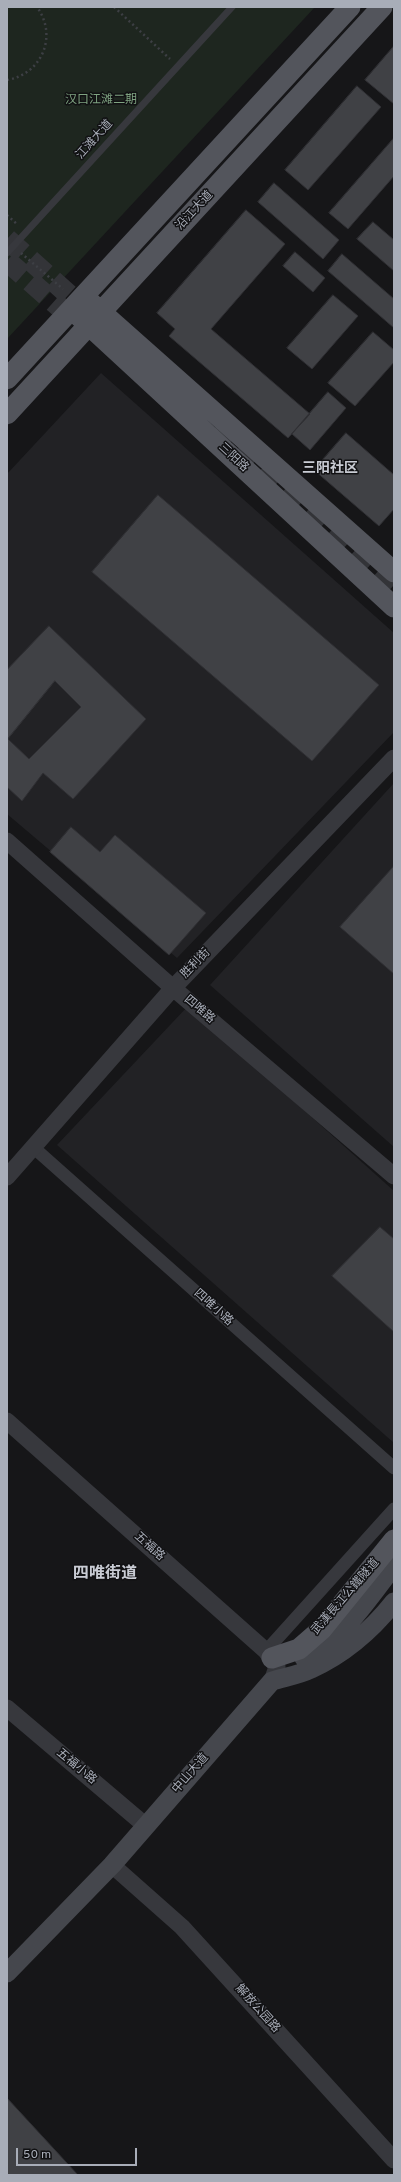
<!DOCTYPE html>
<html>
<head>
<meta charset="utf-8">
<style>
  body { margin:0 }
  #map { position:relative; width:401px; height:2182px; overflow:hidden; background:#161618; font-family:Overpass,sans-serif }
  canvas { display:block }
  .frame { position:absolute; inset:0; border:8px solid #a8adb8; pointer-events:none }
  .scale { position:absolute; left:16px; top:2148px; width:121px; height:18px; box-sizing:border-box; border:2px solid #a8adb8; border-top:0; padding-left:5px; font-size:12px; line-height:14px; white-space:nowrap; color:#a8adb8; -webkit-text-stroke:3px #111113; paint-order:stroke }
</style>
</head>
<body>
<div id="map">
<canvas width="401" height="2182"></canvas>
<div class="frame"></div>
<div class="scale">50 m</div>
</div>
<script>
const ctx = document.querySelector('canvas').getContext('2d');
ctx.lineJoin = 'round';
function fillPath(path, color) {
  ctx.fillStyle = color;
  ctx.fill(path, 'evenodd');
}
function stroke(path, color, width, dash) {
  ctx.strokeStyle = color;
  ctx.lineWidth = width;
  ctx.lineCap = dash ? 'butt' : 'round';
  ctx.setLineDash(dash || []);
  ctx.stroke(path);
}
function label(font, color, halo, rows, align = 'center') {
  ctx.font = font + ' Overpass,"Noto Sans SC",sans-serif';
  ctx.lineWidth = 3;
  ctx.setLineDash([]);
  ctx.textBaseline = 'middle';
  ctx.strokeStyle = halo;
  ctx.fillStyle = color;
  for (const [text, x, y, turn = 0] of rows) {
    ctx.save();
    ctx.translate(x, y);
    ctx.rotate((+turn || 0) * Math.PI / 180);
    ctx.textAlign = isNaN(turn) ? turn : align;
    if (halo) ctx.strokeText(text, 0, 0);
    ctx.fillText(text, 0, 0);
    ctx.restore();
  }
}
const built = new Path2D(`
  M101,373L394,633V732L177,958L7,814V474Z
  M394,783V1147L210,985Z
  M188,1006L394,1191V1443L57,1145Z`);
const green = new Path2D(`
  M7,7H315L7,339Z`);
const building = new Path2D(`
  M394,46V104L365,80Z
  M357,86L381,107L308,190L285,170Z
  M394,138V176L348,229L329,213Z
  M274,183L339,240L323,259L258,202Z
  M246,210L285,244L211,329L310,414L288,438L169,336L175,329L157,313Z
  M373,222L394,240V271L357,239Z
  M295,252L325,278L313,292L283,266Z
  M342,254L394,299V328L328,271Z
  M333,295L358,316L312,369L287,348Z
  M373,332L394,350V362L355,406L328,383Z
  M328,392L346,408L310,450L292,434Z
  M346,433L394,475V509L379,526L314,470Z
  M158,495L379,685L312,761L92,572Z
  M49,626L146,719L73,799L43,773L22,801L7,787V670ZM55,681L81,707L29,759L8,739Z
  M71,827L100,852L115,835L206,913L169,955L50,852Z
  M394,866V974L340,927Z
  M380,1227L394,1239V1332L332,1276Z
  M7,2098L78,2175H7Z`);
const primaryTunnel = new Path2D(`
  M7,239L90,314
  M7,261L80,325
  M215,428L394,590`);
const path = new Path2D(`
  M114,7L170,59
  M7,80C42,74 58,36 37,7
  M7,215L18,225
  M21,253L63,289`);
const service = new Path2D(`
  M7,253L232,7`);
const minor = new Path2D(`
  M33,1147L394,1468
  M266,1651L394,1509`);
const tertiary = new Path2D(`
  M7,841L173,988L394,1176
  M7,1177L173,988L394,758
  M7,1421L266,1651L277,1667L272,1681
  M7,1708L146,1826
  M112,1865L182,1927L394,2160`);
const secondary = new Path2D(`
  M304,1658C343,1640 368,1598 394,1566
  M7,1973L112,1865L272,1681C285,1677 299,1675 311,1669C344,1654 371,1631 394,1602`);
const primary = new Path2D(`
  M91,303L394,572
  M79,316L394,607
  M7,379L350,7
  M7,414L382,7
  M272,1658L299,1649L322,1629L394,1540`);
const parkNames = [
  ["汉口江滩二期",101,101]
];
const streetNames = [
  ["江滩大道",95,140,-48],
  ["沿江大道",195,211,-47],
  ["三阳路",233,458,43],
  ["胜利街",196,964,-46],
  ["四唯路",199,1010,40],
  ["四唯小路",213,1308,42],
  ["五福路",149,1547,42],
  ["武漢長江公鐵隧道",346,1597,-49],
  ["五福小路",76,1767,40],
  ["中山大道",191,1774,-49],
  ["解放公园路",257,2009,48]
];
const quarterNames = [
  ["三阳社区",330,469]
];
const districtNames = [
  ["四唯街道",105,1575]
];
fillPath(built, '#222225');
fillPath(green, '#1e261f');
fillPath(building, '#404145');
stroke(building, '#303034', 1);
stroke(primaryTunnel, '#333438', 21, [21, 10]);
stroke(path, '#3d3f44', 2.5, [2, 3]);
stroke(service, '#37383d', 7);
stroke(minor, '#37383d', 13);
stroke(tertiary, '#37383d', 17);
stroke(secondary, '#45474d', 19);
stroke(primary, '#53555c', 21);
label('12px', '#7fa381', '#111113', parkNames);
label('12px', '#a8adb8', '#111113', streetNames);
label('bold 14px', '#c9ccd4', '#111113', quarterNames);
label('bold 16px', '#c9ccd4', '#111113', districtNames);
</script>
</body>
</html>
